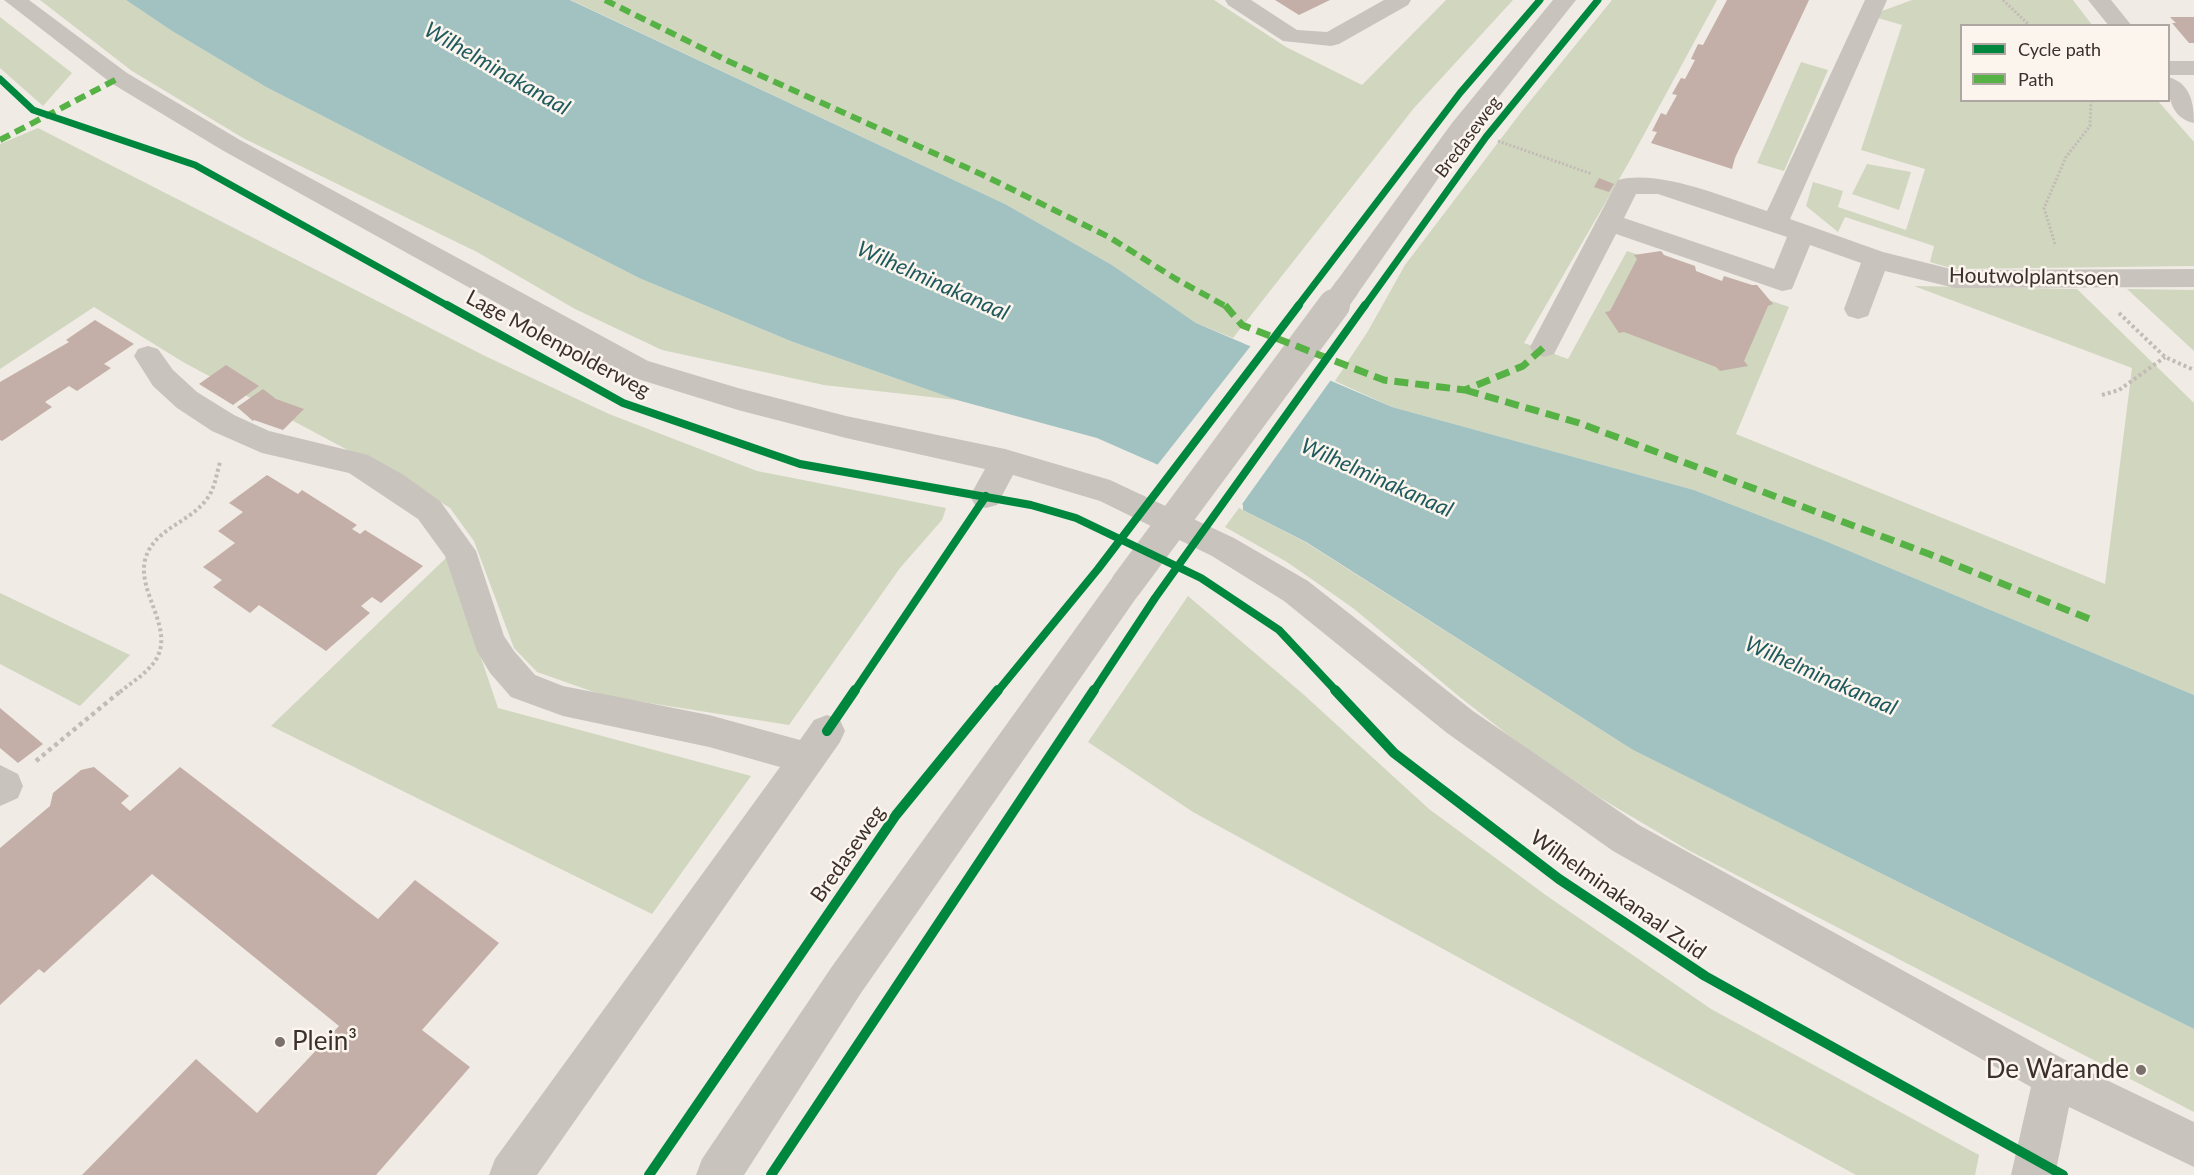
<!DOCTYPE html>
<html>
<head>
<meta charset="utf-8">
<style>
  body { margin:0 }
  #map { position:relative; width:2194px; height:1175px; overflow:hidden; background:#f0ebe5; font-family:Lato,sans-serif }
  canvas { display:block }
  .legend { position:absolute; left:1960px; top:24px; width:210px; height:78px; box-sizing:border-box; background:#fbf5ee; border:2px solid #aea6a0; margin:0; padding:8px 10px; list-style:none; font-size:18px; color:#3b302b }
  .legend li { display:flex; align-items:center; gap:12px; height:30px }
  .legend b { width:30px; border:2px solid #aea6a0 }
</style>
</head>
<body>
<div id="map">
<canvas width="2194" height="1175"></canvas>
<ul class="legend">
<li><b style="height:8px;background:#00873e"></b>Cycle path</li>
<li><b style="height:8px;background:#57b246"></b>Path</li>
</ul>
</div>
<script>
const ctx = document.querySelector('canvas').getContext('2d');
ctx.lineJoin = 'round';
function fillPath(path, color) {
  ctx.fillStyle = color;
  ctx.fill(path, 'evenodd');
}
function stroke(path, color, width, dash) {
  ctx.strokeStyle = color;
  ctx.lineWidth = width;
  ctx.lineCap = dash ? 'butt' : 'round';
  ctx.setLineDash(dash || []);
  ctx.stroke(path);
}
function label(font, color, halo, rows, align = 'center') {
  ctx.font = font + ' Lato,sans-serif';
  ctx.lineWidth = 5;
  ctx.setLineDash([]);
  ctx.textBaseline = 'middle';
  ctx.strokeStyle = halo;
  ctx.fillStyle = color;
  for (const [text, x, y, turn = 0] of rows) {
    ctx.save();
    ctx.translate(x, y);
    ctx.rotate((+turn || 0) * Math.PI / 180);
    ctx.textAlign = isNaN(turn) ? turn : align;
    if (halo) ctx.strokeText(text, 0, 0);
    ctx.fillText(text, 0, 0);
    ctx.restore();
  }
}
const green = new Path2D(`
  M40,0H126L172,31L266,87L639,278L793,342L957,400L824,385L662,350L575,309L477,252L243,138L132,71Z
  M571,0H1214L1286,47L1362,85L1446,0H1513L1414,108L1233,338L1196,323L1112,265L1005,204Z
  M1612,0H1717L1629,162L1524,343L1568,359L1627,251L1789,307L1736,434L2105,584L2132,368L1914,286L2077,289L2194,403V695L1823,540L1694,490L1392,407L1335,381L1368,331L1405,265L1522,111Z
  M1912,0H2073L2092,25L1962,26V100L2158,101L2194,142V266L1954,269L1930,262L1934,246L1845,217L1838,232L1806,206L1813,182L1843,191L1838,207L1906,230L1925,169L1861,150L1902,25L1878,18L1882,11Z
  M0,17L72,73L43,106L0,68Z
  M1801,62L1828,70L1784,171L1757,163Z
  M38,128L485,356L609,414L757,471L946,508L942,520L900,568L789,725L605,696L537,672L514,648L474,541L450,508L415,486L183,362L94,307L0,369V144Z
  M1867,164L1911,172L1899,210L1852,194Z
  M2127,289L2194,290V351Z
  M1239,508L1305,542L1633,750L2194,1029V1112L1688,850L1602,799L1521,745L1461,698L1353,608L1287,562L1225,527Z
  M447,557L498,708L751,776L652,914L271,726Z
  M0,593L130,655L80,706L0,664Z
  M1188,596L1303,694L1429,809L1547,896L1711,1009L1979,1155L1975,1175H1856L1193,812L1088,742Z`);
const water = new Path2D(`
  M126,0H570L1005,204L1112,265L1196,323L1392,407L1694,490L1823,540L2194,695V1029L1633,750L1306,542L1243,510V505L1238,500L1097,438L957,400L793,342L639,278L266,87L172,31Z`);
const pier = new Path2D(`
  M1253,343L1333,377L1240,507L1236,503L1155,468Z`);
const building = new Path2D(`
  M1275,0H1330L1299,15Z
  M1727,0H1809L1735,158L1732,169L1651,143L1657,132L1652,131L1661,113L1666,115L1677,95L1672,94L1681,78L1685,79L1695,60L1691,59L1698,44L1703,45Z
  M2170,17H2194V43H2189L2172,23H2176Z
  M1599,178L1614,184L1609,192L1594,187Z
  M1661,251L1664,255L1695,266L1696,271L1722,281L1724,276L1752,285H1757L1773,304L1768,306L1744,361L1748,366L1720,371L1716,367L1624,332L1619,333L1605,312L1610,311L1637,259L1634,255Z
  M95,320L134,344L104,364L111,368L77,391L69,386L45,402L52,407L2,441L0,440V382L69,342L66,340Z
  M226,365L259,386L233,405L199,384Z
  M263,389L276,399L304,409L283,430L254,420L253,421L237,407Z
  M267,475L298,494L302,490L357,525L352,529L360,534L365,530L423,566L381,603L372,597L361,606L370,613L326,651L259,605L250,613L213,587L222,580L203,567L235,543L218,531L243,512L229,503Z
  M0,708L43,744L18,763L0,748Z
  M94,767L129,796L121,803L130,811L180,767L378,919L415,880L499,943L422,1030L470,1067L376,1175H82L196,1059L257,1113L339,1026L152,874L44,973L39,969L0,1005V848L50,806L53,793L81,770Z`);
const pathFar2 = new Path2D(`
  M2003,0L2030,26
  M1498,141L1592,174
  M2055,244L2044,208L2066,157L2090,126L2091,100`);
const pathFar1 = new Path2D(`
  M2119,313L2165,357L2194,370
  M2102,395L2119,390L2165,357
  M120,692C132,682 146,674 155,661C176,630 137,593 145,560C153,529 189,523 206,500C215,489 216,476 220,462`);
const path = new Path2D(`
  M36,761L122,690`);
const minor = new Path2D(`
  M4,0H29L127,73L240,140L648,361L738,388L846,416L1005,449L1110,480L1234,538L1308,581L1473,711L1639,825L2069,1062L2194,1122V1167L2069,1107L2055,1175H2011L2031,1087L1613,851L1447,733L1284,601L1212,556L1100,501L1013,475L997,505L986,508L975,505L970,496L985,469L846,438L738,410L628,376L222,150L111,83Z
  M1225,0H1251L1297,30L1327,32L1384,0H1411L1408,5L1339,44L1331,46L1283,41L1228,5Z
  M1553,0H1576L1470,133L1356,296L1346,298L1336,296L1332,289L1336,282L1452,123Z
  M1865,0H1887L1790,219L1883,252L1955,270L2194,269V287L1955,288L1885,271L1868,316L1858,319L1848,316L1844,309L1861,263L1810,245L1792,289L1782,291L1616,234L1554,354L1544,357L1534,354L1530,347L1618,180C1661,169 1725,198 1767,211ZM1636,194H1658L1787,237L1774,269L1624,218Z
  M2088,0H2111L2132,26H2109Z
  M2168,61H2194V75H2168Z
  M2168,77C2191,83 2194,104 2194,123C2171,118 2168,97 2168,77Z
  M148,346L158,349L173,370L197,392L234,415L269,431L368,455L402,474L440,501L476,551L504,636L514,651L535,675L563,686L709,715L800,740L814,720L827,715L840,720L845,731L840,742L537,1175H489L495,1159L780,767L709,747L563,716L511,697L490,673L477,651L445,556L418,519L349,473L262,453L212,431L177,408L153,386L134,356L138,349Z
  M1127,570L1139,574L1143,584L1139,594L861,993L744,1175H696L702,1159L833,965L1115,574Z
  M0,765L18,774L23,786L18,798L0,806Z`);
const minorBridgeFar1 = new Path2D(`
  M1333,307L1346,289`);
const minorBridge = new Path2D(`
  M1127,584L1334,305`);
const quietFar1 = new Path2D(`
  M605,0L728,61L983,175L1109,237L1176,279L1227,307
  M0,140L119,78`);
const quiet = new Path2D(`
  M1225,305L1242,325L1384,380L1465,390L1523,366L1544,347
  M1465,390L1579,423L1929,554L2092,620`);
const cyclewayFar2 = new Path2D(`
  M0,79L33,110L195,165L450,307
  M1297,307L1460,93L1540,0
  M1364,307L1486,137L1598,0`);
const cyclewayFar1 = new Path2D(`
  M447,305L623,403L800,464L1031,505L1076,518L1201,578L1279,630L1337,692
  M854,692L986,496
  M997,692L1098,569L1299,305
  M1093,692L1155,598L1365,305`);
const cycleway = new Path2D(`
  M1335,690L1394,753L1559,879L1705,976L2063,1175
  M827,731L855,690
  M649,1175L896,815L998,690
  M771,1175L1094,690`);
const markers = [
  [280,1042,6,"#7a716c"],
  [2141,1070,6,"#7a716c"]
];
const farStreetnames = [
  ["Bredaseweg",1468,137,-53]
];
const streetNames = [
  ["Houtwolplantsoen",2034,277,1],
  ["Lage Molenpolderweg",558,344,28],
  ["Bredaseweg",848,854,-55],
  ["Wilhelminakanaal Zuid",1618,895,35]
];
const waterNames = [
  ["Wilhelminakanaal",497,69,30],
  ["Wilhelminakanaal",933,281,24],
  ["Wilhelminakanaal",1377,478,24],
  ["Wilhelminakanaal",1821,676,24]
];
const nearPoinames = [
  ["Plein³",292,1042],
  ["De Warande",2129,1070,"right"]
];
fillPath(green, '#d1d6bf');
fillPath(water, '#a1c2c1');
fillPath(pier, '#f0ebe5');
fillPath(building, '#c3afa7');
stroke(pathFar2, '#c2bbb6', 3, [2, 2]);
stroke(pathFar1, '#c2bbb6', 4, [3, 3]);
stroke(path, '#c2bbb6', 4.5, [4, 4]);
fillPath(minor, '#c9c3be');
stroke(minorBridgeFar1, '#c9c3be', 25);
stroke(minorBridge, '#c9c3be', 32);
stroke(quietFar1, '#57b246', 6, [11, 6]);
stroke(quiet, '#57b246', 7, [14, 7]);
stroke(cyclewayFar2, '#00873e', 7);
stroke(cyclewayFar1, '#00873e', 8);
stroke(cycleway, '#00873e', 10);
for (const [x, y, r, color] of markers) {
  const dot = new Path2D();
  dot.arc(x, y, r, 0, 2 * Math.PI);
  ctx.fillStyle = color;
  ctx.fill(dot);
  stroke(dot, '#fbf5ee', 2);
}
label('18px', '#3b302b', '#fbf5ee', farStreetnames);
label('21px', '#3b302b', '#fbf5ee', streetNames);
label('italic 22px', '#1f5a5e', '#fbf5ee', waterNames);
label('26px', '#3b302b', '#fbf5ee', nearPoinames, 'left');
</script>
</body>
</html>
